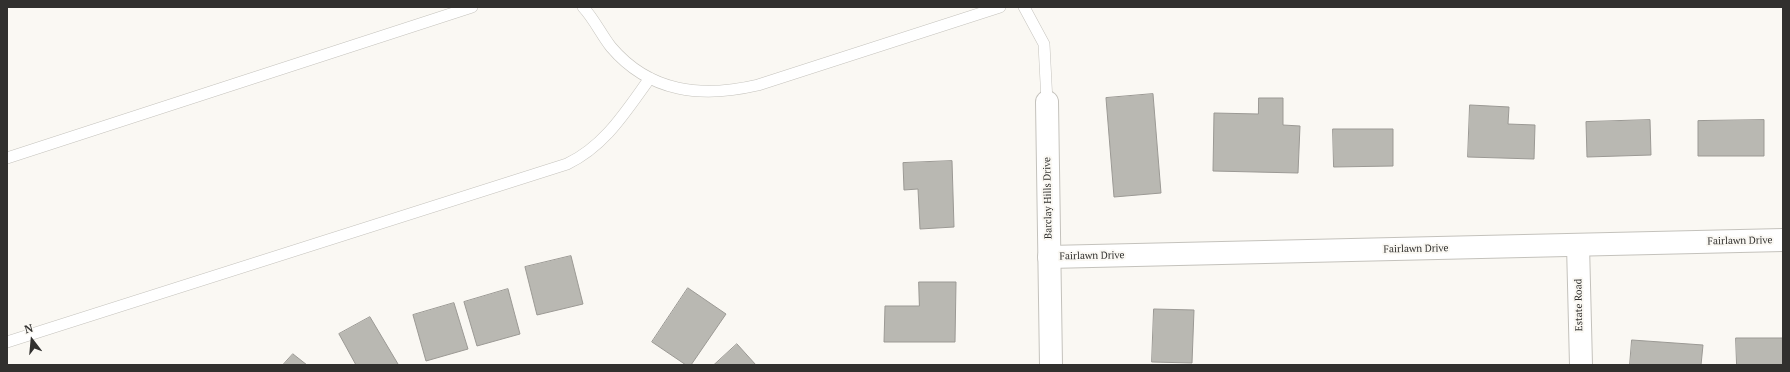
<!DOCTYPE html>
<html>
<head>
<meta charset="utf-8">
<style>
  body { margin:0 }
  #map { position:relative; width:1790px; height:372px; overflow:hidden; background:#faf8f3; font-family:"PT Serif",serif }
  canvas { display:block }
  .frame { position:absolute; inset:0; border:8px solid #31302e; pointer-events:none }
  .north { position:absolute; left:12px; top:320px; width:40px; height:40px; -webkit-text-stroke:3px #faf8f3; paint-order:stroke; rotate:344deg; font-size:11px; font-weight:700; line-height:16px; text-align:center; color:#31302e }
  .north::after { content:''; display:block; margin:auto; width:14px; height:18px; background:#31302e; clip-path:polygon(50% 0,100% 100%,50% 72%,0 100%) }
</style>
</head>
<body>
<div id="map">
<canvas width="1790" height="372"></canvas>
<div class="frame"></div>
<div class="north">N</div>
</div>
<script>
const ctx = document.querySelector('canvas').getContext('2d');
ctx.lineJoin = 'round';
function fillPath(path, color) {
  ctx.fillStyle = color;
  ctx.fill(path, 'evenodd');
}
function stroke(path, color, width, dash) {
  ctx.strokeStyle = color;
  ctx.lineWidth = width;
  ctx.lineCap = dash ? 'butt' : 'round';
  ctx.setLineDash(dash || []);
  ctx.stroke(path);
}
function label(font, color, halo, rows, align = 'center') {
  ctx.font = font + ' "PT Serif",serif';
  ctx.lineWidth = 4;
  ctx.setLineDash([]);
  ctx.textBaseline = 'middle';
  ctx.strokeStyle = halo;
  ctx.fillStyle = color;
  for (const [text, x, y, turn = 0] of rows) {
    ctx.save();
    ctx.translate(x, y);
    ctx.rotate((+turn || 0) * Math.PI / 180);
    ctx.textAlign = isNaN(turn) ? turn : align;
    if (halo) ctx.strokeText(text, 0, 0);
    ctx.fillText(text, 0, 0);
    ctx.restore();
  }
}
const building = new Path2D(`
  M1153,94L1161,193L1114,197L1106,98Z
  M1259,98H1283V125L1300,126L1298,173L1213,171L1214,113L1258,114Z
  M1470,105L1509,107L1508,124L1535,125L1534,159L1468,157Z
  M1650,120L1651,155L1587,157L1586,122Z
  M1764,120V156H1698V121Z
  M1333,129H1393V166L1334,167Z
  M952,161L954,227L920,229L918,189L904,190L903,163Z
  M571,256L583,304L537,315L525,267Z
  M919,282H956L955,342H884L885,306H919Z
  M688,288L726,314L691,365H686L652,342Z
  M508,289L520,334L477,346L464,302Z
  M454,303L468,349L426,361L413,315Z
  M1154,309L1194,310L1192,363L1152,362Z
  M370,317L398,364L397,365H356L339,334Z
  M1736,338H1783V365H1737Z
  M1632,340L1703,345L1701,365H1630Z
  M737,344L756,365H714Z
  M293,354L307,365H283Z`);
const service = new Path2D(`
  M583,7C594,19 601,34 611,47C650,93 702,98 758,85L1000,7
  M1024,7L1044,44L1047,102
  M7,158L472,7
  M7,342L567,164C605,146 626,111 650,78`);
const minor = new Path2D(`
  M1047,102L1051,365
  M1578,245L1581,365`);
const tertiary = new Path2D(`
  M1049,257L1783,240`);
const streetNames = [
  ["Barclay Hills Drive",1048,198,-91],
  ["Fairlawn Drive",1740,241,-1],
  ["Fairlawn Drive",1416,249,-1],
  ["Fairlawn Drive",1092,256,-1],
  ["Estate Road",1579,305,-91]
];
fillPath(building, '#b9b8b2');
stroke(building, '#9b9994', 1);
stroke(service, '#c4c2bc', 12);
stroke(minor, '#c4c2bc', 24);
stroke(tertiary, '#c4c2bc', 24);
stroke(service, '#fff', 11);
stroke(minor, '#fff', 22);
stroke(tertiary, '#fff', 22);
label('10px', '#31302e', '#faf8f3', streetNames);
</script>
</body>
</html>
